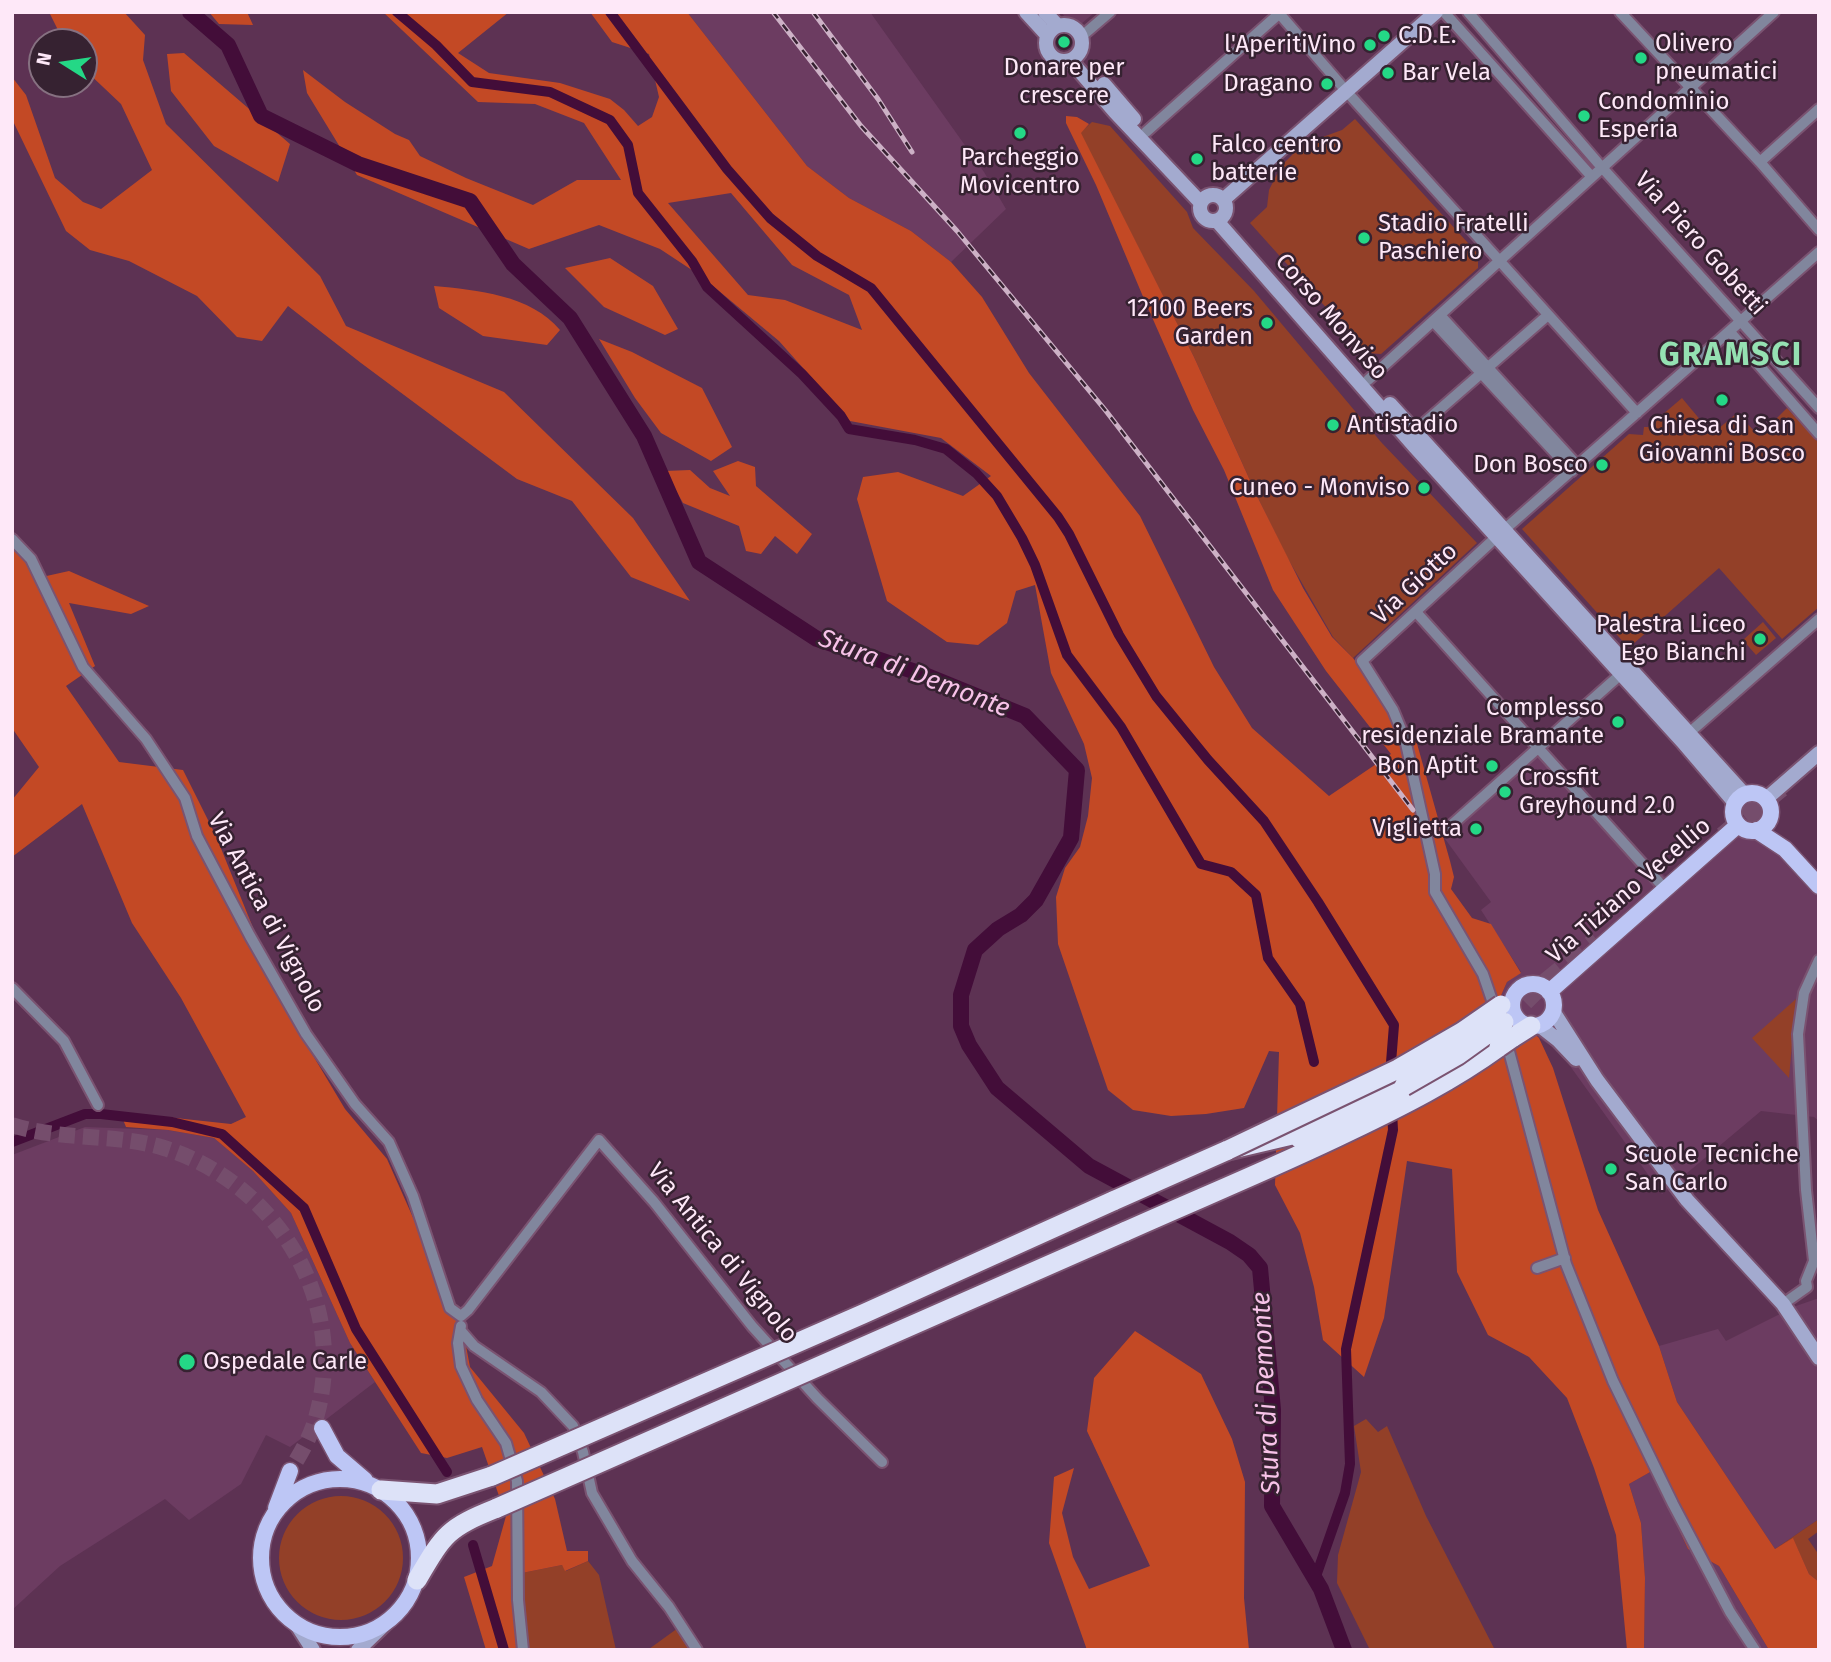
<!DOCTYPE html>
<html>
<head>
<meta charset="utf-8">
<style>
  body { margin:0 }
  #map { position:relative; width:1831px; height:1662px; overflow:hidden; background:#5d3253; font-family:"Fira Sans",sans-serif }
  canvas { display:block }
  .frame { position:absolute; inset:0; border:14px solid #fee8f8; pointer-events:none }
  .north { position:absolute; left:28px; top:28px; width:70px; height:70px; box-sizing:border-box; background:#362231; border:2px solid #867181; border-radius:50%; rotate:282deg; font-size:19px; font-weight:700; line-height:28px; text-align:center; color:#fee8f8 }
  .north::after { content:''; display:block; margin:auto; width:24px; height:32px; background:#24d886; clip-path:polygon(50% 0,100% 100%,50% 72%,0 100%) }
</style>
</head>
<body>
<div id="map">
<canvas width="1831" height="1662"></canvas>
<div class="frame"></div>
<div class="north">N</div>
</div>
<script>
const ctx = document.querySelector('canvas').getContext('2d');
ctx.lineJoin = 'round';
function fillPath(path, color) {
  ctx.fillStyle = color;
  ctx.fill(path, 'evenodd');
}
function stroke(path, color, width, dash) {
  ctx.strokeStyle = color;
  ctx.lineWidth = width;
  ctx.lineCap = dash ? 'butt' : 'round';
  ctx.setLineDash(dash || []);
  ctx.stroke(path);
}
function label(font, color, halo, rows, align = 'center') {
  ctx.font = font + ' "Fira Sans",sans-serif';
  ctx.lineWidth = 5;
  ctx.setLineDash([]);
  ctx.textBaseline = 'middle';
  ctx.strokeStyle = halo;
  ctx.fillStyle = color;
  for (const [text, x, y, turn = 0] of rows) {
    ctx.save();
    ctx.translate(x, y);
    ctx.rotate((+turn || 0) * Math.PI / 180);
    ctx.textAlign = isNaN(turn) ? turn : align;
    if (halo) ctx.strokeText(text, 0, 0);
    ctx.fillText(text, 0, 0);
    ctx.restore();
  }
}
const built = new Path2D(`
  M687,12H870L984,172L1006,209L951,262L911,231L849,198L807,166Z
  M1061,12H1095L1081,24L1065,17Z
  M1534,746L1673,884L1752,809L1819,880V1121L1814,1117L1761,1111L1662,1194L1560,1052L1539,1038L1499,1000L1507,982L1521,972L1481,910L1491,902L1440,832Z
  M85,1127L168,1130L214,1138L253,1171L291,1213L350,1343L375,1382L290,1447L266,1435L241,1484L189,1520L165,1499L60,1566L12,1610V1155Z
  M1819,1298V1519L1775,1549L1677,1402L1659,1346L1718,1329L1726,1341L1796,1306Z
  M1652,1471L1688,1549L1719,1566L1769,1650H1644L1645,1578L1641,1523L1629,1484Z`);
const green = new Path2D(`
  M1355,119L1478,254V268L1381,354L1367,353L1250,223L1267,207L1269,190L1281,166L1293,154L1306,143L1342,130Z
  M1092,122L1110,126L1187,212L1193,228L1254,291L1381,442L1477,543L1353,658L1333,637L1287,557L1258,498L1194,357L1080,133Z
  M1682,398L1712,434L1737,413L1759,436L1787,408L1819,443V607L1782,639L1719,568L1631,646H1627L1522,529L1629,434L1643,435L1644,427H1648Z
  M1763,622L1776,638L1756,655L1743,640Z
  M1796,999L1789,1078L1752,1038Z
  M1366,1419L1378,1432L1387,1426L1426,1516L1495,1650H1370L1337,1583L1338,1555L1361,1472L1354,1426Z
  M279 1558a62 62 0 1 1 124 0a62 62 0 1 1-124 0Z
  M1819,1519V1531L1808,1539L1819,1555V1582L1809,1574L1793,1539L1775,1549Z
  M588,1561L599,1575L616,1650H525L517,1574L562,1565L566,1571Z
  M678,1628L691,1650H648L649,1649Z`);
const forest = new Path2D(`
  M49,12H124L145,35L143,60L166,124L320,276L346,326L504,392L633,518L690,601L631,577L572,501L517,479L361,363L288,306L262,341L237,337L197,296L129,261L90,250L66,231L12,119V77L26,95L55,178L83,202L101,209L152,170L121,104L84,69V42H64Z
  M209,12H247L253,25L219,24Z
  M383,12H509L458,53L489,73L560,83L610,99L624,110L638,126L652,117L659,97L649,54L612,42L590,12H687L807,166L849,198L911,231L951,262L982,297L1029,373L1140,516L1214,667L1252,728L1329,796L1391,754L1326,671L1273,590L1224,470L1193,410L1144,299L1096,185L1066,123V116L1077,117L1089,124L1081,133L1194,357L1258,498L1303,588L1332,637L1353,658L1416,740L1450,861L1454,877L1451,889L1472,918L1491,924L1521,973L1507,982L1499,1000L1539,1038L1553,1068L1598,1210L1659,1346L1677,1402L1775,1549L1793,1538L1809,1574L1819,1582V1650H1769L1719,1566L1688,1549L1652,1471L1629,1484L1641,1523L1645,1578L1644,1650H1627L1616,1535L1594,1468L1567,1398L1529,1357L1488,1335L1457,1272L1452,1169L1407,1161L1384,1318L1364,1377L1323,1340L1314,1287L1300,1233L1275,1185L1279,1052L1269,1051L1244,1108L1206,1114L1171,1116L1133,1110L1108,1090L1058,944L1056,897L1065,868L1080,847L1088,816L1092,778L1084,744L1051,673L1035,585L1016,591L1007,623L978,645L947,642L887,601L857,499L863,477L898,472L963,496L991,476L941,438L850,421L779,341L701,276L660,249L599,225L529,249L357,175L307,93L303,70L345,102L395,134L409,140L420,156L466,178L533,205L577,180H621L584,123L535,104L478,102ZM731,193L792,265L849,295L862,330L785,300L748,295L668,203Z
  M184,53L290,144L278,182L214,146L171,91L167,54Z
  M610,258L653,286L678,329L665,335L604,307L565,268Z
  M434,286C477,290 531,295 560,330L547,345L483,336L439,308Z
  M599,339L632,352L702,388L732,447L711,461L661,433L635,398Z
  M738,461L755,467L756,486L812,534L797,554L775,536L761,554L746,551L739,526L683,503L665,471L690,470L710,488L730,496L713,471Z
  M12,542L42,577L69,571L149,606L131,614L69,603L95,666L66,686L119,762L183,770L216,836L287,1012L345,1109L387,1159L463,1330L470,1367L524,1433L555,1499L567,1551H588V1561L565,1571L562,1565L517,1574L525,1650H486L464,1577L492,1566L506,1516L482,1447L447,1458L421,1453L350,1343L291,1213L253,1171L214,1138L168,1130L126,1127L120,1112L231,1124L246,1117L181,998L132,923L82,804L12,857V800L39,767L12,728Z
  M1135,1331L1201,1374L1232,1439L1245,1482L1244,1598L1249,1650H1087L1049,1543L1054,1477L1074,1468L1062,1513L1073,1557L1089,1589L1150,1566L1087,1431L1094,1378Z`);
const canal = new Path2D(`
  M397,12L436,45L472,82L550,92L610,120L628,145L638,193L692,261L707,287L802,374L841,416L849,429L915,440L946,449L976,473L997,496L1022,538L1035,565L1067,655L1121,727L1201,864L1231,872L1256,895L1268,958L1300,1004L1314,1062
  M610,12L727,169L770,218L817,256L871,288L1058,517L1069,534L1119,635L1156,696L1208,760L1264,821L1318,902L1394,1025L1390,1075
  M12,1142L85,1114H101L172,1122L222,1134L304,1208L356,1329L447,1472
  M473,1545L504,1650
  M1315,1579L1345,1493L1350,1464L1346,1349L1393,1130L1392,1111`);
const river = new Path2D(`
  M190,12L228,45L261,116L358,164L470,201L513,264L570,318L644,436L699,562L817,639L922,674L1025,716L1077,770L1071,838L1036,900L1021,915L998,929L975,950L961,995V1026L969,1045L997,1088L1089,1166L1230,1242L1249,1255L1260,1268L1273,1410L1272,1506L1321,1589L1344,1650`);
const primaryTunnel = new Path2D(`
  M12,1125C62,1141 115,1133 164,1148C275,1182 348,1299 317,1414C312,1435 301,1453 290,1471`);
const highwayTunnel = new Path2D(`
  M1723,836L1781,788
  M1504,1022L1533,993L1597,940`);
const street = new Path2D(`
  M1278,12L1347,92L1637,413
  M1444,12L1592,177
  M1468,12L1598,163L1819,408
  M1620,12L1760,162L1819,230
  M1082,36L1110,12
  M1146,132L1281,12
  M1760,162L1819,109
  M1440,315L1578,466
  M1433,321L1572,471
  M1730,332L1819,434
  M1368,380L1774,12
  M1415,431L1548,315
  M12,539L31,559L83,667L146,739L185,798L197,836L250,936L306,1034L355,1104L389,1142L413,1196L450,1308L461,1316
  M1417,613L1666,890
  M1689,733L1819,619
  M1446,830L1621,674
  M12,988L64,1041L98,1105
  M1496,1012L1483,974L1435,892V874L1405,739L1393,710L1362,661L1504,530L1819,252
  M1506,1040L1566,1264L1613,1381L1673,1504L1730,1612L1755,1650
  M1537,1268L1565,1258
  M1783,1304L1807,1287L1806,1281L1814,1261L1806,1190L1798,1034L1804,993L1819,960
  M461,1316L468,1310L599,1140L654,1202L752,1326L817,1398L882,1462
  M461,1326L458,1343L461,1366L477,1400L506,1443L517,1481L518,1600L523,1650
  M461,1331L474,1346L541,1392L573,1426L583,1452L592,1493L632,1561L669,1607L697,1650`);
const secondary = new Path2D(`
  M1026,12L1047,35
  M1045,12L1057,25
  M1046 43a18 18 0 1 1 36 0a18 18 0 1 1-36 0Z
  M1070,60L1115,112L1201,203
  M1104,84L1134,119
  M1200 208a13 13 0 1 1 26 0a13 13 0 1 1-26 0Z
  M1223,200L1436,12
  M1217,221L1415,447L1682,741L1735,803
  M1390,404L1744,794
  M1766,799L1819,753
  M1553,1011L1597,1080L1687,1200L1783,1304L1819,1358
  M1539,1025L1558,1040L1576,1059
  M297,1625L313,1650
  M358,1650L386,1623`);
const primary = new Path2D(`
  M1733 812a19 19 0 1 1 38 0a19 19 0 1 1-38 0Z
  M1756,830L1785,849L1819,886
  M1512 1005a21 21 0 1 1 42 0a21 21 0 1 1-42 0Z
  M1549,992L1738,825
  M322,1428L337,1456L365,1480
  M261 1558a79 79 0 1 1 158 0a79 79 0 1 1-158 0Z
  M276,1508L290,1471`);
const highway = new Path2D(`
  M1512,1038L1531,1026
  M1299,1138L1309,1131L1404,1086
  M1113,1201L1228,1150L1309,1131
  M1124,1232C1200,1198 1276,1167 1350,1131C1402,1106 1452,1081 1499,1047
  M381,1490L437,1494L492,1476
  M417,1580C444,1534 447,1528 497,1508`);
const rail = new Path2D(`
  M773,12L861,126L957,231L1106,411L1413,810
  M813,12L878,99L912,152`);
const highwayBridge = new Path2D(`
  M1499,1047L1512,1038
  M1404,1086L1458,1055L1504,1022
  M1228,1150L1398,1069L1462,1032L1501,1005
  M492,1476L863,1314L1113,1201
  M497,1508L1124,1232`);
const markers = [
  [1384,36,7,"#24d886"],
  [1064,42,7,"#24d886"],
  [1370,45,7,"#24d886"],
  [1641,58,7,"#24d886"],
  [1388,73,7,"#24d886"],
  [1327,84,7,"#24d886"],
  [1584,116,7,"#24d886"],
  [1020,133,7,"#24d886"],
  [1197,159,7,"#24d886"],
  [1364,238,7,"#24d886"],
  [1267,323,7,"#24d886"],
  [1722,400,7,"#24d886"],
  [1333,425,7,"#24d886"],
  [1602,465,7,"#24d886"],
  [1424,488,7,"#24d886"],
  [1760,639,7,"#24d886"],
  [1618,722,7,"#24d886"],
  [1492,766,7,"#24d886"],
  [1505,792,7,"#24d886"],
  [1476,829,7,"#24d886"],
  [1611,1169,7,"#24d886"],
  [187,1362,9,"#24d886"]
];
const poiNames = [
  ["C.D.E.",1398,36],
  ["Olivero",1655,44],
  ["pneumatici",1655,72],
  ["l'AperitiVino",1356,45,"right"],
  ["Donare per",1064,68,"center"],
  ["crescere",1064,96,"center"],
  ["Bar Vela",1402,73],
  ["Dragano",1313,84,"right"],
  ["Condominio",1598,102],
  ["Esperia",1598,130],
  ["Falco centro",1211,145],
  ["batterie",1211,173],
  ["Parcheggio",1020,158,"center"],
  ["Movicentro",1020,186,"center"],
  ["Stadio Fratelli",1378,224],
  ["Paschiero",1378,252],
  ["12100 Beers",1253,309,"right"],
  ["Garden",1253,337,"right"],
  ["Antistadio",1347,425],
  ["Chiesa di San",1722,426,"center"],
  ["Giovanni Bosco",1722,454,"center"],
  ["Don Bosco",1588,465,"right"],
  ["Cuneo - Monviso",1410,488,"right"],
  ["Palestra Liceo",1746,625,"right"],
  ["Ego Bianchi",1746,653,"right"],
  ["Complesso",1604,708,"right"],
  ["residenziale Bramante",1604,736,"right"],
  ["Bon Aptit",1478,766,"right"],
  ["Crossfit",1519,778],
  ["Greyhound 2.0",1519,806],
  ["Viglietta",1462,829,"right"],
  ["Scuole Tecniche",1625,1155],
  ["San Carlo",1625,1183],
  ["Ospedale Carle",203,1362]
];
const streetNames = [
  ["Via Piero Gobetti",1700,244,48],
  ["Corso Monviso",1331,317,49],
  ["Via Giotto",1415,584,-43],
  ["Via Tiziano Vecellio",1629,891,-41],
  ["Via Antica di Vignolo",266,913,62],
  ["Via Antica di Vignolo",722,1253,51]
];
const waterNames = [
  ["Stura di Demonte",914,674,21],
  ["Stura di Demonte",1267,1393,-93]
];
const districtNames = [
  ["GRAMSCI",1731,356]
];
fillPath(built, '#6c3c61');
fillPath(green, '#934028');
fillPath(forest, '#c34925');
stroke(canal, '#430d39', 10);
stroke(river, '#430d39', 16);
stroke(primaryTunnel, '#754d6c', 16, [16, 8]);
stroke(highwayTunnel, '#754d6c', 19, [19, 10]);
stroke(street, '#7a5371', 14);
stroke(secondary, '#7a5371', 18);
stroke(primary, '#7a5371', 19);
stroke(highway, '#7a5371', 23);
stroke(street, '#81869d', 10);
stroke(secondary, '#a3aacf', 14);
stroke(primary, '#bdc6f5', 16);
stroke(highway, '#dde2f8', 19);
stroke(rail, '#cdb1c6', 5);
stroke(rail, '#362231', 2.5, [8]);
stroke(highwayBridge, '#7a5371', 23, []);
stroke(highwayBridge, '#dde2f8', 19);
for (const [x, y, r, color] of markers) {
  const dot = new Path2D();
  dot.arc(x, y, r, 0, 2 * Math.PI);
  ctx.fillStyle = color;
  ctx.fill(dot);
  stroke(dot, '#362231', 2.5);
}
label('24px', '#fee8f8', '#362231', poiNames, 'left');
label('24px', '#fee8f8', '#362231', streetNames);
label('italic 26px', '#f7c2e8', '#362231', waterNames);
ctx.letterSpacing = '2px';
label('bold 32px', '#95e1b2', '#362231', districtNames);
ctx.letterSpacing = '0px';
</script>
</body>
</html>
